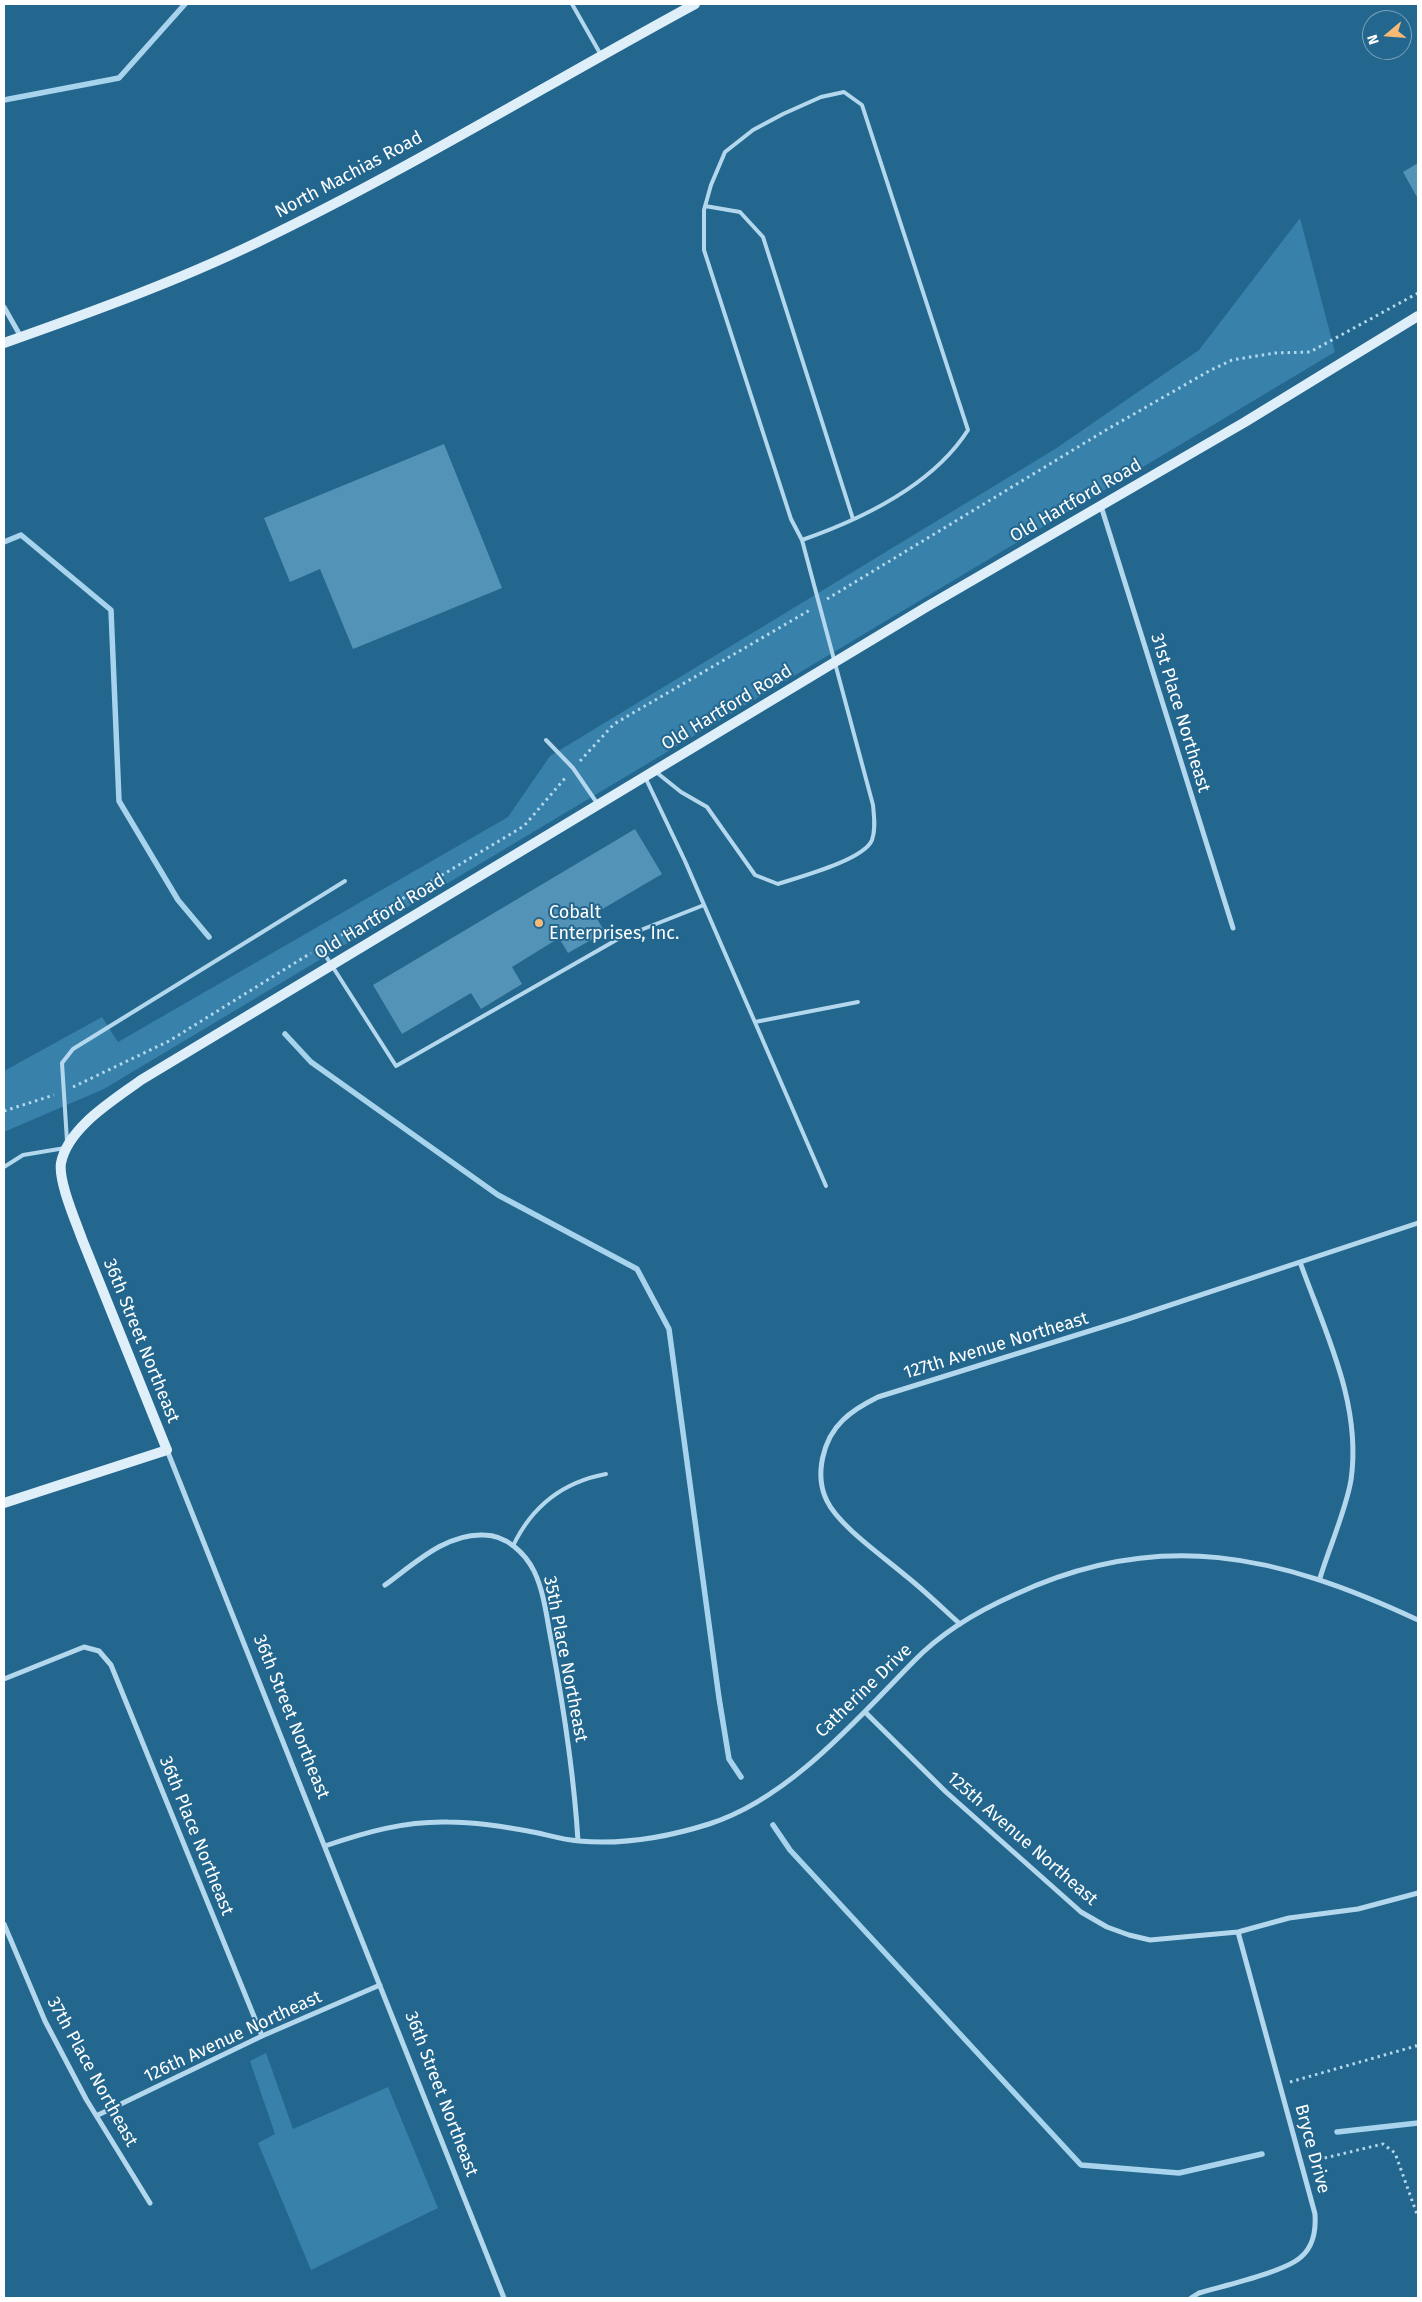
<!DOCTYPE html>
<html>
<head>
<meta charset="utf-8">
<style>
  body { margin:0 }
  #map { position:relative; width:1422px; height:2302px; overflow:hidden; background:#23668e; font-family:"Fira Sans",sans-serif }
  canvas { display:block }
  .frame { position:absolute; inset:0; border:5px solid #fff; pointer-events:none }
  .north { position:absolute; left:1362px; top:10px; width:50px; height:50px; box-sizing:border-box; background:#23668e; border:1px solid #7ba3bb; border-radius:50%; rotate:252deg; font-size:14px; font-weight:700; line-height:20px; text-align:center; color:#fff }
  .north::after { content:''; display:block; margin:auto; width:18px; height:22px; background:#f7ba76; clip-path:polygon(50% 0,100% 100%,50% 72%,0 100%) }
</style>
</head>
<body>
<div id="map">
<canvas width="1422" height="2302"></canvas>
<div class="frame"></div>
<div class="north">N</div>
</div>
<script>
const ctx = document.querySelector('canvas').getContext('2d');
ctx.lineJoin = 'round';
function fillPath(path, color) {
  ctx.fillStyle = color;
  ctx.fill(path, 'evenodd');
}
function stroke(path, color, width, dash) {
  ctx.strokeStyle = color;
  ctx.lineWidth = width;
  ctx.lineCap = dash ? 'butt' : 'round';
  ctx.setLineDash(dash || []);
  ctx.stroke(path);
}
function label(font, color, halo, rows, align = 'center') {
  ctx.font = font + ' "Fira Sans",sans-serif';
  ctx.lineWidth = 4;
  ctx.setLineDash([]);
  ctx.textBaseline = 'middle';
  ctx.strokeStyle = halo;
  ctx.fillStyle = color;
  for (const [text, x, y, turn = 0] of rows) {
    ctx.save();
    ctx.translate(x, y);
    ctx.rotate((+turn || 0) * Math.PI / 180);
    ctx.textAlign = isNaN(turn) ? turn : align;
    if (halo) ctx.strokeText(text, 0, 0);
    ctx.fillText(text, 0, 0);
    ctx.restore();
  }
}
const green = new Path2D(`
  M1300,218L1335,352L104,1089L4,1132V1071L102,1017L118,1042L508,817L550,756L1055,449L1199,350Z
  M266,2053L293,2129L388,2087L438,2208L311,2270L258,2143L275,2134L250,2061Z`);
const stream = new Path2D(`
  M4,100L119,78L185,4
  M4,542L21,535L111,610L119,801L178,900L209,937
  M285,1034L311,1062L498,1195L637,1269L669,1329L719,1698L729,1759L741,1777
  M773,1825L790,1850L1081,2165L1179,2173L1262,2154
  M1337,2132L1418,2123`);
const building = new Path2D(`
  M1418,163V199L1403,172Z
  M444,444L502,588L353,649L320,569L290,582L264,518Z
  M635,829L662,874L594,914L605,932L568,953L559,938L512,967L522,984L481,1009L471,993L402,1034L373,985Z`);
const path = new Path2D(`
  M827,599L1106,430L1209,371L1232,360L1275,353L1310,352L1418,293
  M580,761L614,724L810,610
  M330,942L524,826L566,777
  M73,1087L169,1041L311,953
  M4,1111L54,1095
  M1290,2082L1416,2046L1418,2042
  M1312,2161L1383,2144L1395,2153L1418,2217`);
const lane = new Path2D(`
  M572,4L601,55
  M705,206L740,212L763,237L853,519
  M546,740L573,768L597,803
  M656,772L681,792L707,807L755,875L778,884C799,877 864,860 872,840C876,829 874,816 873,805L802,540L791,519L704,250V210L711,185L725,152L753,130L783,114L821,97L844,92L862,105L968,430C933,485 862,519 802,540
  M646,779L685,861L826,1186
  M320,947L396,1066L618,939L704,905
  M755,1022L858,1002
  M67,1141L62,1063L73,1049L345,881
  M4,1167L23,1155L65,1148
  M513,1546C532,1506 563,1482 606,1474`);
const street = new Path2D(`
  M4,307L21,337
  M1101,506L1233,928
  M1300,1262C1325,1332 1362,1404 1351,1480C1346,1510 1329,1548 1320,1578
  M167,1450L504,2298
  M385,1585C414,1564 446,1533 484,1535C506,1535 525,1553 534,1571C545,1594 547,1621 552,1645C564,1710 574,1775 578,1841
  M960,1624C942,1608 925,1591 906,1576C884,1557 839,1526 827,1501C814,1475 823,1439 843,1420C853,1410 866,1403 878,1397L1128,1319L1418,1223
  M4,1679L84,1647L99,1651L111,1665L262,2036
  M866,1713L946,1792L1081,1912L1107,1927L1129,1935L1150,1940L1238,1932L1289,1918L1358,1909L1418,1893
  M325,1846C366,1832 405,1821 448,1822C479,1822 508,1827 538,1833C551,1836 565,1840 579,1841C623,1845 668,1837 709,1824C789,1799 857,1719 914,1661C942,1632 978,1611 1014,1595C1159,1527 1279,1555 1418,1620
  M4,1924L45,2021L86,2099L150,2203
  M98,2115L262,2036L380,1985
  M1191,2298L1199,2293C1222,2286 1285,2272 1301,2257C1314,2246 1316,2229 1315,2214L1238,1932`);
const secondary = new Path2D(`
  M4,343C89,313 175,282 256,243C406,171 549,83 695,4
  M4,1503L167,1450C139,1380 110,1310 82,1239C76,1222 58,1181 61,1163C68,1127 114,1100 141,1080L928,606L1245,422L1418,316`);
const markers = [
  [539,923,5,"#f7ba76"]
];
const streetNames = [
  ["North Machias Road",349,175,-28],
  ["Old Hartford Road",1076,501,-30],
  ["Old Hartford Road",727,708,-31],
  ["31st Place Northeast",1180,713,73],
  ["Old Hartford Road",380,917,-31],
  ["36th Street Northeast",141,1341,68],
  ["127th Avenue Northeast",996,1346,-17],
  ["35th Place Northeast",565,1659,79],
  ["Catherine Drive",864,1691,-44],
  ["36th Street Northeast",291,1717,68],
  ["36th Place Northeast",196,1836,68],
  ["125th Avenue Northeast",1022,1839,41],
  ["126th Avenue Northeast",233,2037,-25],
  ["37th Place Northeast",92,2072,61],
  ["36th Street Northeast",441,2094,69],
  ["Bryce Drive",1312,2149,75]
];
const poiNames = [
  ["Cobalt",549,913],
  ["Enterprises, Inc.",549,934]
];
fillPath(green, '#3781ab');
stroke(stream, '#a7d4ec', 5.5);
fillPath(building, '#5493b8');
stroke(path, '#b3d7ec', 3, [2.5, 4]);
stroke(lane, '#b3d7ec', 4);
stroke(street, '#b3d7ec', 5);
stroke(secondary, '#dfeff9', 10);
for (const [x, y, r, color] of markers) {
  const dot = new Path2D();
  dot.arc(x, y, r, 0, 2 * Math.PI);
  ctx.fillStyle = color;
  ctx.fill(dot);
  stroke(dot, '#23668e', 2);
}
label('18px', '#fff', '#23668e', streetNames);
label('18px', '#fff', '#23668e', poiNames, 'left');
</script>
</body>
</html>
